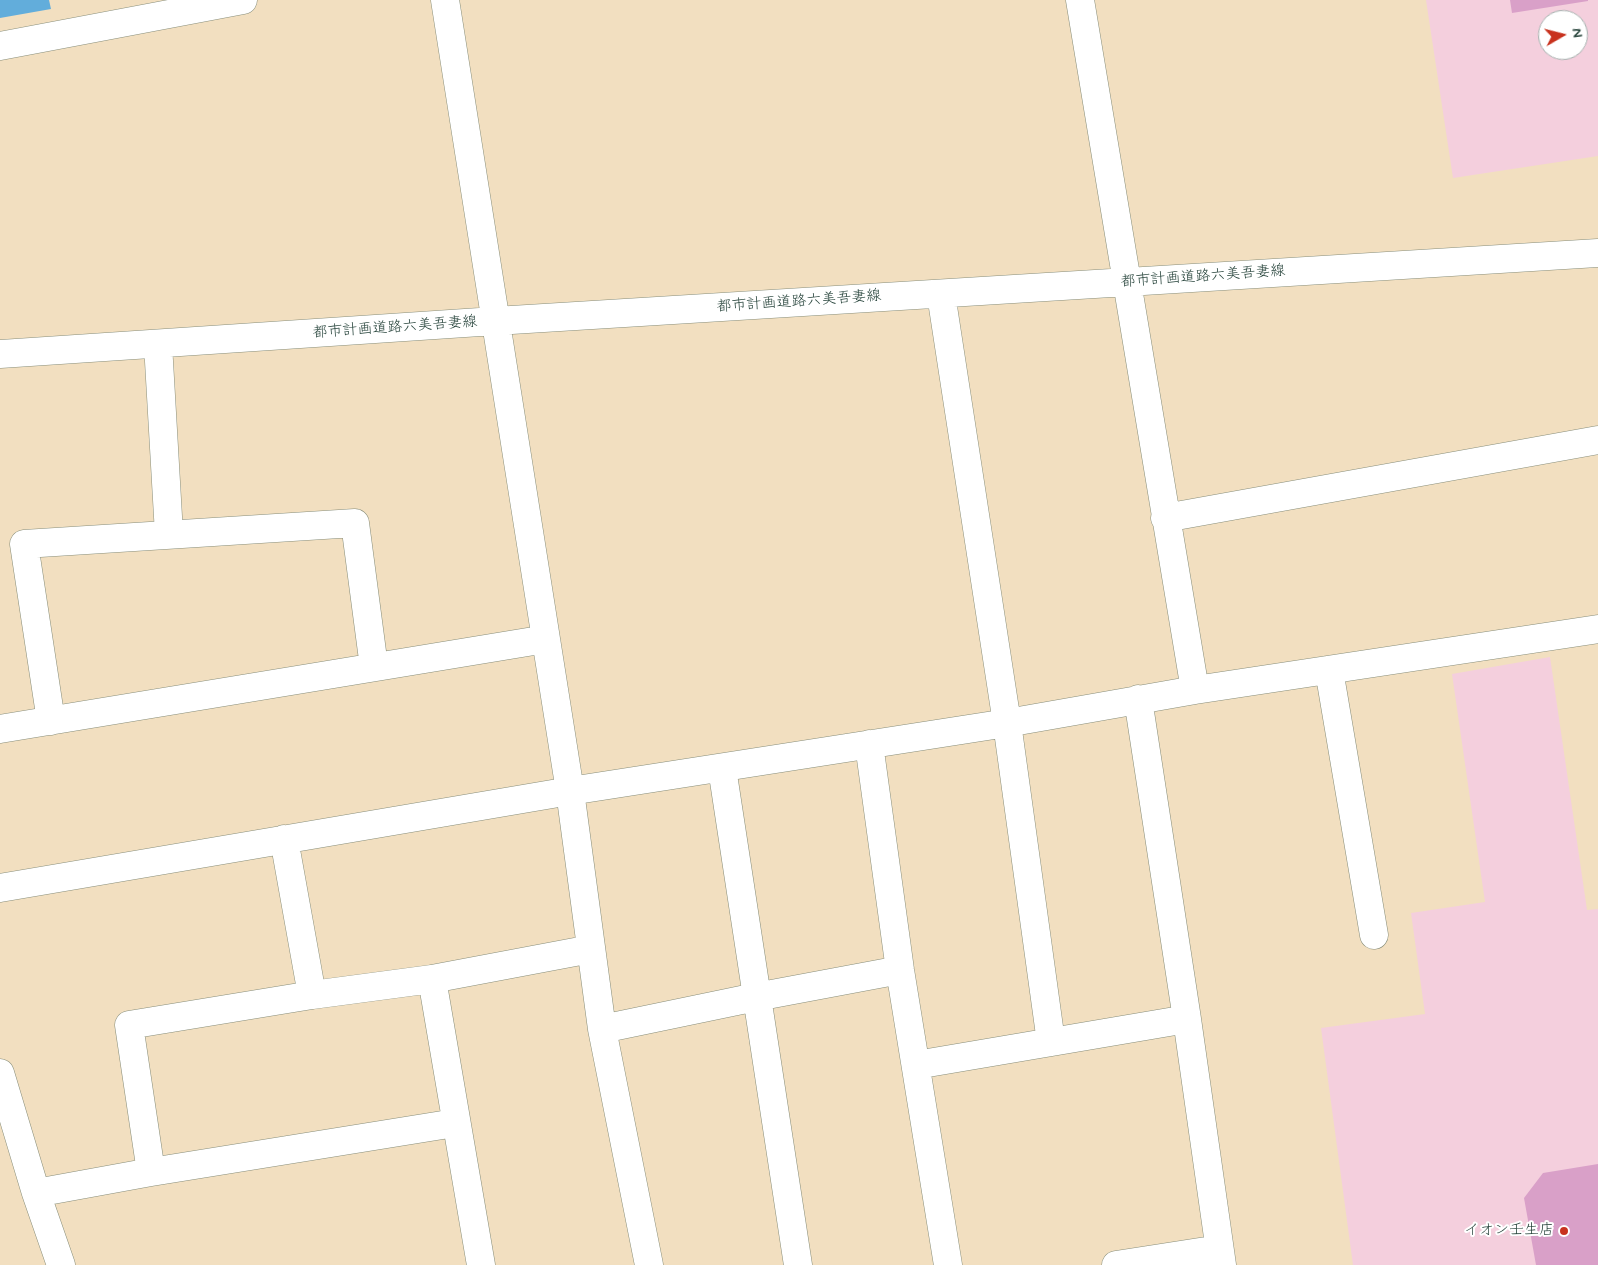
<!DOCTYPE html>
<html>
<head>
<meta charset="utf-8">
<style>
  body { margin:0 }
  #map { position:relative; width:1598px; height:1265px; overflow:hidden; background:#f2dfc0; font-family:Mynerve,sans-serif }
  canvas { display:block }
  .north { position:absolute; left:1538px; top:10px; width:50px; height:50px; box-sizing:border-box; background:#fff; border:1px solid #a5b1ae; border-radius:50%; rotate:82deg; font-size:14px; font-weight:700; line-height:20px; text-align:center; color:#1f3d34 }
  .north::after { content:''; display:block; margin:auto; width:18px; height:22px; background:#c8321e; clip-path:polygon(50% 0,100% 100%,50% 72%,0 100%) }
</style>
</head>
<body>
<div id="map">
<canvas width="1598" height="1265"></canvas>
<div class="north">N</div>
</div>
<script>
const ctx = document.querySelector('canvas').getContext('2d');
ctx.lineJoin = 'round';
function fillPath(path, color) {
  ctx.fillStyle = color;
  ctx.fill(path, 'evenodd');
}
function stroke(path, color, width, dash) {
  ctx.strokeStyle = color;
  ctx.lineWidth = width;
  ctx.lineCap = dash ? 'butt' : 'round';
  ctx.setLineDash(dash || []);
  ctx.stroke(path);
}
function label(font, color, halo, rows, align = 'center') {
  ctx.font = font + ' Mynerve,"Klee One",sans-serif';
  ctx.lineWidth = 4;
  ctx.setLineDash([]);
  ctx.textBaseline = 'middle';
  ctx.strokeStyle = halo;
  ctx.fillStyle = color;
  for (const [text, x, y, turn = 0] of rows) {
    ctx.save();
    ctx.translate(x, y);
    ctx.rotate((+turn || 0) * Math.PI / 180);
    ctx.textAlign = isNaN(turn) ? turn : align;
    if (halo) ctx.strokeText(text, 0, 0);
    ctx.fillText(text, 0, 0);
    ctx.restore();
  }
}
const built = new Path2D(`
  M1426,0H1598V156L1453,178ZM1548,20H1578V50H1548Z
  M1550,657L1587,910L1598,909V1265H1353L1321,1028L1425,1014L1411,913L1485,902L1452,674Z`);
const water = new Path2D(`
  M0,0H49L51,9L0,18Z`);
const building = new Path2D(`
  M1510,0H1588V1L1512,13Z
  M1598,1164V1265H1536L1524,1198L1543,1173Z`);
const minor = new Path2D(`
  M445,0L570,791L602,1029L649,1265
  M1080,0L1195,690
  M0,46L243,0
  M941,294L1007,723L1051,1042
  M158,344L169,534
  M0,354L495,321L1598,253
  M1165,518L1598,440
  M1329,670L1374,935
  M1138,699L1187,1019L1222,1265
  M51,721L24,544L355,523L374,667
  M0,729L546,639
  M869,744L900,970L948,1265
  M722,768L798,1265
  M284,839L312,995
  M0,888L570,791L1007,723L1195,690L1598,629
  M602,1029L756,997L900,970
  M916,1065L1187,1019
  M0,1073L36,1193L61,1265
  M151,1172L129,1025L312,995L432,979
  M36,1193L151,1172L455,1123
  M481,1265L432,979L591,949
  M1116,1265L1219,1249`);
const markers = [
  [1564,1231,5,"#c8321e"]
];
const streetNames = [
  ["都市計画道路六美吾妻線",1203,277,-4],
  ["都市計画道路六美吾妻線",799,302,-4],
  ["都市計画道路六美吾妻線",395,328,-4]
];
const poiNames = [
  ["イオン壬生店",1554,1231]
];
fillPath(built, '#f4cfdd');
fillPath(water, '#62addb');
fillPath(building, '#d9a0c8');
stroke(minor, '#888e7a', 29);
stroke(minor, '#fff', 28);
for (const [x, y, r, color] of markers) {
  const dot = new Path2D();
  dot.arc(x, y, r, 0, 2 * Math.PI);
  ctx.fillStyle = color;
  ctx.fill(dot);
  stroke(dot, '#fff', 2);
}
label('15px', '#1f3d34', '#fff', streetNames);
label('15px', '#1f3d34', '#fff', poiNames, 'right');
</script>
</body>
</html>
